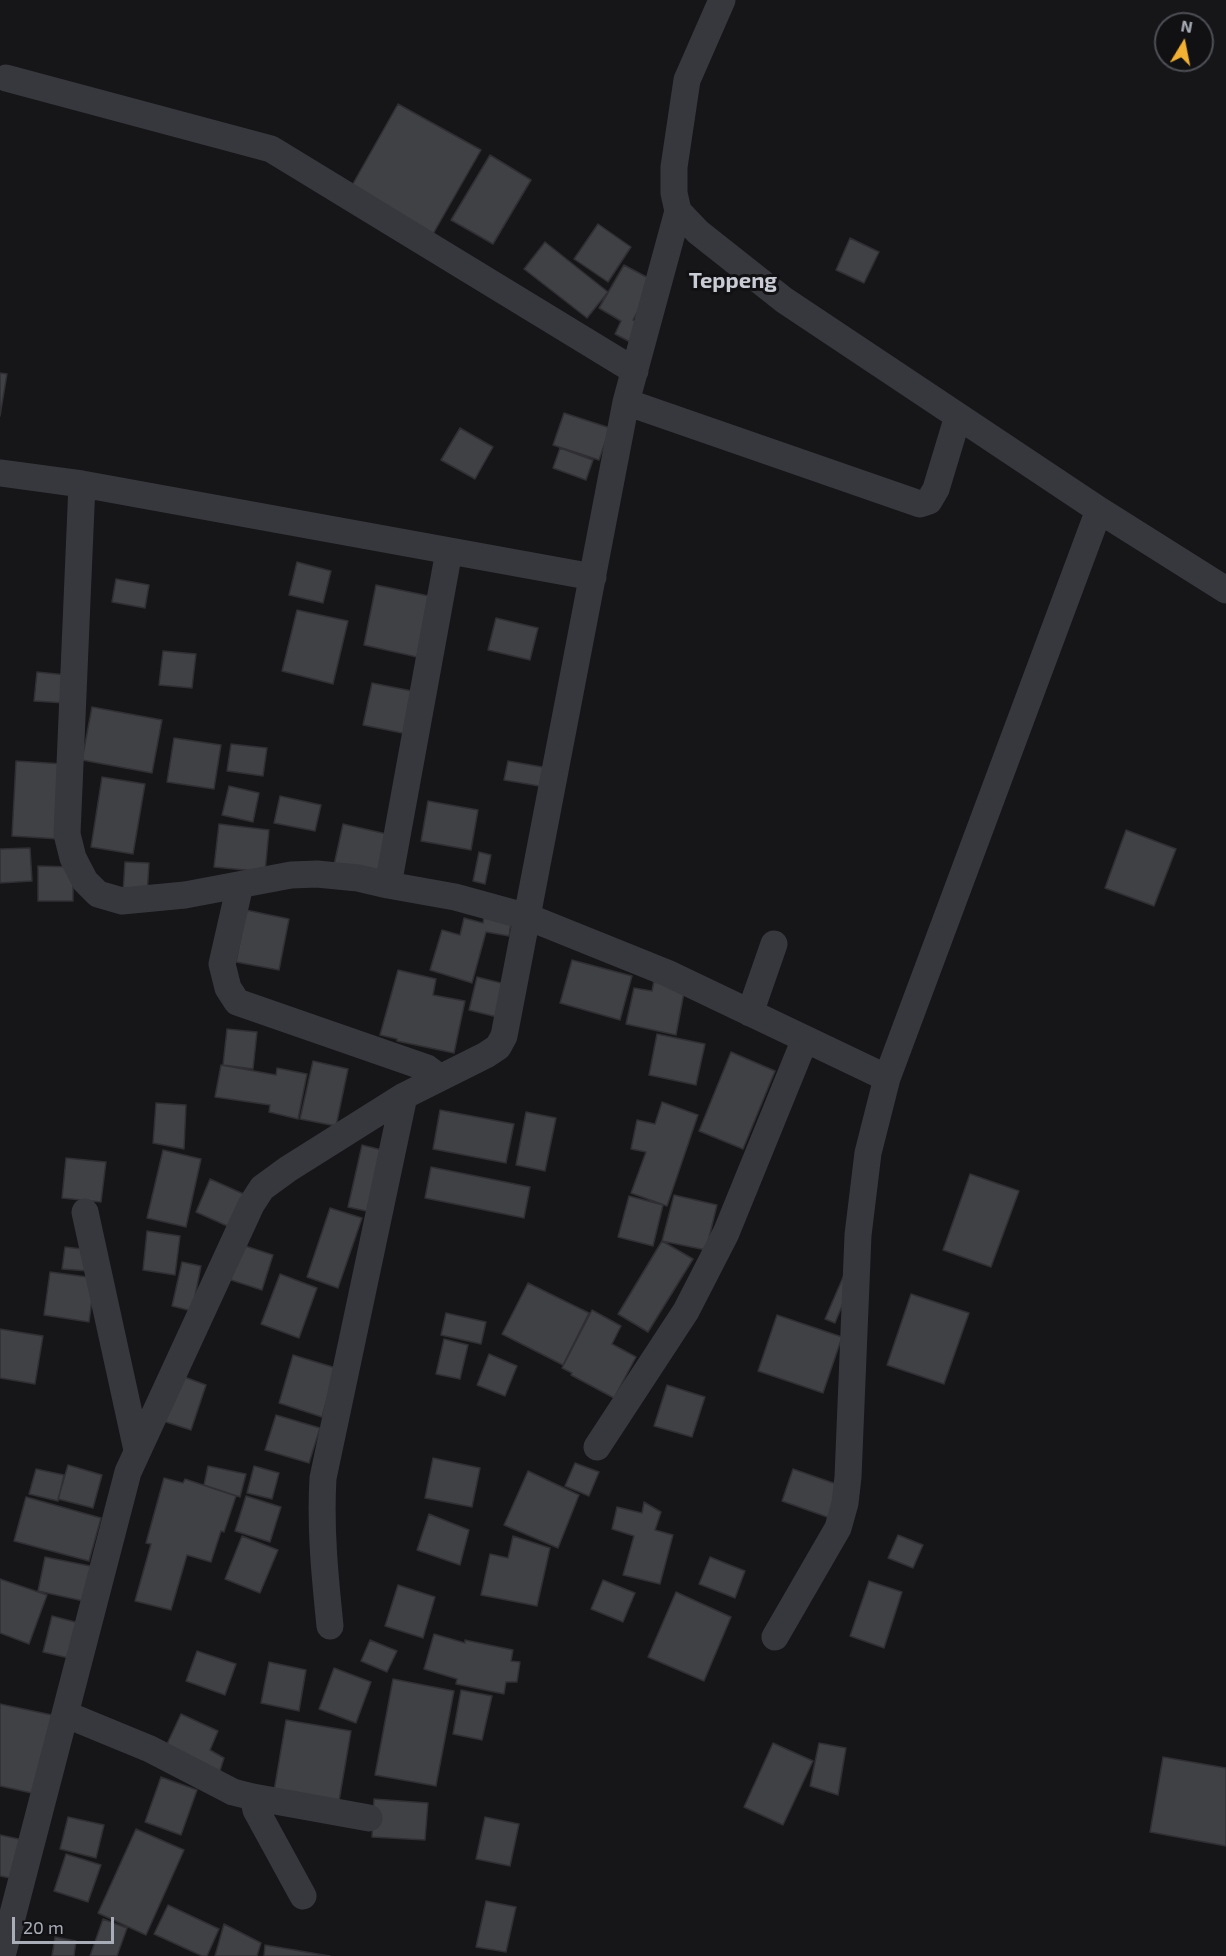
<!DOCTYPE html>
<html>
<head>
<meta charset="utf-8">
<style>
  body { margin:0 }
  #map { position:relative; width:1226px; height:1956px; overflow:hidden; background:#161618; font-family:"Exo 2",sans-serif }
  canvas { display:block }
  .north { position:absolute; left:1154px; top:12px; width:60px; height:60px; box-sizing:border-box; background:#111113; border:2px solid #4d4f55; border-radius:50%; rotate:10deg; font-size:16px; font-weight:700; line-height:24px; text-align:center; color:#a8adb8 }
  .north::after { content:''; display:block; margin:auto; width:21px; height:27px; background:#f2b134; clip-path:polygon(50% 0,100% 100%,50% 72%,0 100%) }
  .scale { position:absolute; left:12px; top:1917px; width:102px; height:27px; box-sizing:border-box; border:3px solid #a8adb8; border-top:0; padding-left:8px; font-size:18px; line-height:21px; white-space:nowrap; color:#a8adb8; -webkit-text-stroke:4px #111113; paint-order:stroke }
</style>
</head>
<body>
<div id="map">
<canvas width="1226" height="1956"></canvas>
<div class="north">N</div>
<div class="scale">20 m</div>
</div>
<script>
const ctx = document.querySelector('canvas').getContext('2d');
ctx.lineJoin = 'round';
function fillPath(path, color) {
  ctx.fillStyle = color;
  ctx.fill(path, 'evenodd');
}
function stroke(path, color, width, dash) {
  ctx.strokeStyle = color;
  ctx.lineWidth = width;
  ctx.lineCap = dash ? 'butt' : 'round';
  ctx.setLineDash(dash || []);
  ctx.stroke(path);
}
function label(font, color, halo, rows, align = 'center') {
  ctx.font = font + ' "Exo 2",sans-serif';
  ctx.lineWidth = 6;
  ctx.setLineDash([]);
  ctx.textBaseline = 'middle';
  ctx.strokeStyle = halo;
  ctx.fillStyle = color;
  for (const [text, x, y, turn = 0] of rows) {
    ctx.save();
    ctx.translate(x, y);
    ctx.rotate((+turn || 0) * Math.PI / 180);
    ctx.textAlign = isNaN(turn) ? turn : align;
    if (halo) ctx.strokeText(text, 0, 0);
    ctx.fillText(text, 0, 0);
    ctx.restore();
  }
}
const building = new Path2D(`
  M398,104L481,150L433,234L350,189Z
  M490,155L531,180L493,244L451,220Z
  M598,224L631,247L608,282L574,259Z
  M850,238L879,252L864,283L836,270Z
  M545,242L608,292L587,318L524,269Z
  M624,265L654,281L633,320L646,326L636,345L615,334L621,321L599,308Z
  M0,373L7,374L0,416Z
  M564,413L610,428L599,460L553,445Z
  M460,428L493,447L475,479L441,460Z
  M560,448L593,460L586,480L553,468Z
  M297,562L331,571L323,603L289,595Z
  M116,579L149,585L145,608L112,602Z
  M376,585L429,596L417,657L364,645Z
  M297,610L348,621L333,684L282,671Z
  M496,618L538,628L530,660L488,650Z
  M163,651L196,654L192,688L159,685Z
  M37,672L67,675L65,703L34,701Z
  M372,683L417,692L407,734L363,725Z
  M92,707L162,720L152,773L82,760Z
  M174,738L221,745L214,789L167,782Z
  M231,744L267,748L263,776L227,771Z
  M16,761L64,764L59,839L12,836Z
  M508,761L548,768L545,787L504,780Z
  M102,777L145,784L133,854L91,847Z
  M229,786L259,793L253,822L222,815Z
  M280,796L321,805L315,831L274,823Z
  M428,801L478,810L471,850L421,841Z
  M219,824L269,830L265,872L214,867Z
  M343,824L391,835L382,875L334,865Z
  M1126,830L1176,849L1154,906L1105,888Z
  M30,848L32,881L0,883V849Z
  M479,852L491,855L485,884L473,881Z
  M125,862L149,863L147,895L123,893Z
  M38,866L73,867V901H38Z
  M246,910L289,919L279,970L236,962Z
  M485,911L512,916L509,936L486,932L472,983L430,970L442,930L460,935L464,918L483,923Z
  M572,960L632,976L620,1020L560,1003Z
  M398,970L436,979L433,995L465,1001L454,1053L397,1041V1039L380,1035Z
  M477,977L509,985L501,1018L469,1010Z
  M654,981L685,987L676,1035L626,1024L634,988L652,991Z
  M227,1029L257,1032L253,1069L223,1065Z
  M657,1034L705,1044L696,1085L649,1075Z
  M731,1052L775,1071L743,1149L699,1131Z
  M313,1061L348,1069L336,1126L300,1119Z
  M221,1065L276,1075L277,1068L307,1074L298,1119L269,1112L270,1105L215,1097Z
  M662,1102L698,1115L667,1206L631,1193L646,1152L631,1149L637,1120L655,1124Z
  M156,1103L186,1105L184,1149L153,1143Z
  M440,1110L514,1124L506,1163L433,1149Z
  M526,1112L556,1118L545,1171L516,1165Z
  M362,1145L390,1152L375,1213L348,1207Z
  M163,1150L201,1159L186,1227L147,1218Z
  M66,1158L106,1162L101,1202L62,1198Z
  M431,1167L530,1187L524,1218L425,1198Z
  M970,1174L1019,1191L991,1267L943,1250Z
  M210,1179L248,1196L234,1229L196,1212Z
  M674,1195L717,1205L706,1250L662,1241Z
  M629,1196L663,1205L653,1246L618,1237Z
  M330,1208L362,1218L338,1288L307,1277Z
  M147,1231L180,1236L175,1275L143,1270Z
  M662,1241L693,1259L648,1332L618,1314Z
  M239,1244L273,1255L262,1290L228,1279Z
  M65,1247L91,1250L88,1271L62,1269Z
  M182,1262L201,1266L192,1311L172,1306Z
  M50,1272L95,1278L89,1322L44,1315Z
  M280,1274L317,1288L299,1338L261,1324Z
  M844,1275L853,1279L835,1323L825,1319Z
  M528,1283L589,1313L563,1365L502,1334Z
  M911,1294L969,1313L944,1384L887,1365Z
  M592,1310L621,1326L612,1344L636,1357L614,1398L571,1375L572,1373L562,1368Z
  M446,1313L486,1322L481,1344L441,1335Z
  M777,1315L842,1337L823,1393L758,1371Z
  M0,1329L43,1336L35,1384L0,1378Z
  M444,1339L468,1345L460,1379L436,1374Z
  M489,1354L517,1366L505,1396L477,1385Z
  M293,1355L336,1368L322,1417L279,1403Z
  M179,1375L206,1385L191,1430L163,1421Z
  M667,1385L705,1397L692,1437L654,1426Z
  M276,1415L320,1428L309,1463L265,1450Z
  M433,1458L480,1468L472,1507L425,1498Z
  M575,1463L599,1472L589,1496L565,1486Z
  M68,1465L102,1475L93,1508L58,1499Z
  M208,1466L246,1474L240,1497L204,1485Z
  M254,1466L279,1473L272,1499L247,1493Z
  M36,1469L64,1475L58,1501L29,1494Z
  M793,1469L842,1486L830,1518L782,1501Z
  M528,1471L579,1495L558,1548L504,1525Z
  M164,1478L183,1483L185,1479L236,1496L224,1532L221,1531L211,1562L187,1555L171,1610L135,1601L151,1544L146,1543Z
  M246,1496L281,1507L270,1542L235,1531Z
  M26,1497L101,1518L89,1561L14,1541Z
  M644,1502L661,1512L655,1530L673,1535L660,1584L623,1575L634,1536L612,1529L617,1507L642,1513Z
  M429,1514L469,1530L460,1565L417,1550Z
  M898,1535L923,1545L913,1568L888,1558Z
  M242,1536L278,1550L260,1593L225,1579Z
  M513,1536L550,1548L537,1606L481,1595L490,1554L508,1558Z
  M45,1557L95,1567L88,1602L38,1591Z
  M710,1557L745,1571L735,1598L699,1584Z
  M0,1579L47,1595L29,1644L0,1633Z
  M603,1580L635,1593L623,1622L591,1609Z
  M869,1581L902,1592L884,1648L850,1636Z
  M398,1585L435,1597L423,1638L385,1626Z
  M676,1592L731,1617L704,1681L648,1657Z
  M52,1616L83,1624L73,1659L43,1652Z
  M434,1634L465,1643V1640L513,1650L511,1661L520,1662L517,1682H506L504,1694L456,1684L457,1679L424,1669Z
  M370,1640L397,1651L387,1672L361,1661Z
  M197,1651L236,1664L225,1695L186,1681Z
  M269,1662L306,1670L299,1711L261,1703Z
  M334,1668L371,1682L356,1723L319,1709Z
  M393,1679L454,1691L436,1786L375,1775Z
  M461,1690L492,1696L482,1740L453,1734Z
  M0,1704L52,1715L41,1795L0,1786Z
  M181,1714L218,1731L210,1750L224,1758L217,1780L167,1744Z
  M286,1720L351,1731L338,1807L273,1797Z
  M773,1743L813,1761L783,1825L744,1807Z
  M819,1743L846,1748L838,1795L810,1786Z
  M1163,1757L1226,1768V1846L1150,1832Z
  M161,1777L197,1790L181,1835L145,1822Z
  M374,1799L428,1803L425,1840L372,1837Z
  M68,1817L104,1825L96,1858L60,1849Z
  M485,1817L519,1824L510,1866L476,1859Z
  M136,1829L184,1850L146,1935L98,1913Z
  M0,1835L28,1841L20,1880L0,1876Z
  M66,1854L101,1865L88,1902L54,1891Z
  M486,1901L516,1907L506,1952L476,1947Z
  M168,1905L219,1929L207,1956H202L154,1934Z
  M103,1919L127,1928L117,1956H90Z
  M224,1924L261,1943L257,1956H215Z
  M55,1937L76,1941L74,1956H52Z
  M265,1945L330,1956H264Z`);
const street = new Path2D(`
  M722,0L687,80L674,167V193L678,211L698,232L784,300L1099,510L1226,590
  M6,78L271,149L635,371
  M626,402L920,504L929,501L936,489L958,416
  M0,473L82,484L593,577
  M82,484L67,834L73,858L85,881L98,894L122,901L185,895L291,875L317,874L358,878L388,885L455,897L528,917L667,973L887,1078
  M240,885L222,964L228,988L237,1002L427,1068L439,1077
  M388,885L449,551
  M750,1013L774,944
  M85,1212L137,1450
  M597,1447L686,1311L726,1233L805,1039
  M330,1626C325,1577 320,1528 323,1478L404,1096
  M775,1637L838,1528L845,1503L848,1477L858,1235L868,1153L887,1078L1099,510
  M65,1714L150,1749L233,1792L253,1797L256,1810L303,1896
  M253,1797L369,1818
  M2,1956L128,1472L251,1205L262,1188L288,1169L404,1096L486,1055L498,1047L504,1036L626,402L678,211`);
const quarterNames = [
  ["Teppeng",733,281]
];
fillPath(building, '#404145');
stroke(building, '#303034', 1.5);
stroke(street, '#37383d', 27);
label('bold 22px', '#c9ccd4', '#111113', quarterNames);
</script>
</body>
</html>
